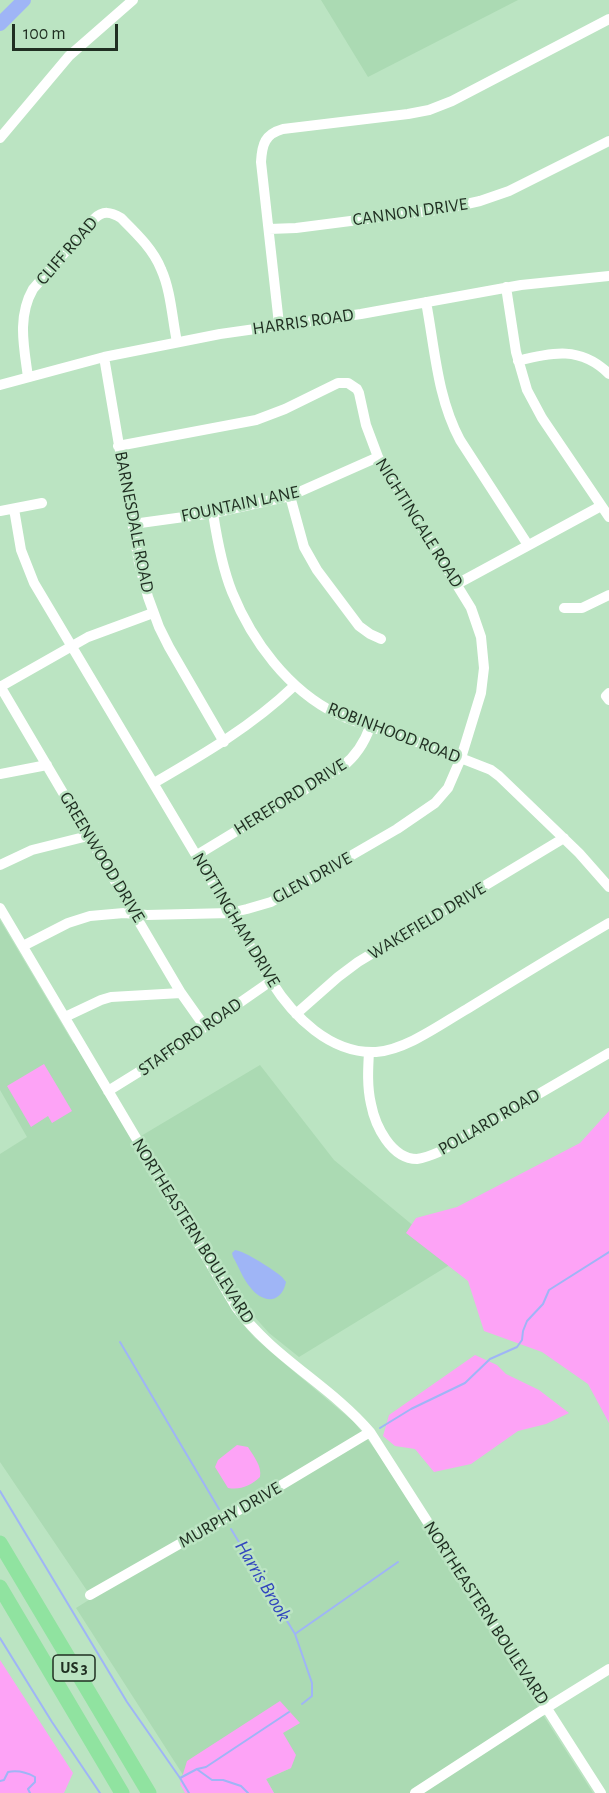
<!DOCTYPE html>
<html>
<head>
<meta charset="utf-8">
<style>
  body { margin:0 }
  #map { position:relative; width:609px; height:1793px; overflow:hidden; background:#bbe4c2; font-family:"Alegreya Sans",sans-serif }
  canvas { display:block }
  .scale { position:absolute; left:12px; top:24px; width:106px; height:27px; box-sizing:border-box; border:3px solid #202f22; border-top:0; padding-left:8px; font-size:18px; line-height:21px; white-space:nowrap; color:#202f22; -webkit-text-stroke:4px #bbe4c2; paint-order:stroke }
</style>
</head>
<body>
<div id="map">
<canvas width="609" height="1793"></canvas>
<div class="scale">100 m</div>
</div>
<script>
const ctx = document.querySelector('canvas').getContext('2d');
ctx.lineJoin = 'round';
function fillPath(path, color) {
  ctx.fillStyle = color;
  ctx.fill(path, 'evenodd');
}
function stroke(path, color, width, dash) {
  ctx.strokeStyle = color;
  ctx.lineWidth = width;
  ctx.lineCap = dash ? 'butt' : 'round';
  ctx.setLineDash(dash || []);
  ctx.stroke(path);
}
function label(font, color, halo, rows, align = 'center') {
  ctx.font = font + ' "Alegreya Sans",sans-serif';
  ctx.lineWidth = 5;
  ctx.setLineDash([]);
  ctx.textBaseline = 'middle';
  ctx.strokeStyle = halo;
  ctx.fillStyle = color;
  for (const [text, x, y, turn = 0] of rows) {
    ctx.save();
    ctx.translate(x, y);
    ctx.rotate((+turn || 0) * Math.PI / 180);
    ctx.textAlign = isNaN(turn) ? turn : align;
    if (halo) ctx.strokeText(text, 0, 0);
    ctx.fillText(text, 0, 0);
    ctx.restore();
  }
}
const built = new Path2D(`
  M321,0H518L368,77Z
  M0,920L73,1043L71,1044L74,1043L145,1161L224,1297L241,1322L254,1337L279,1359L354,1422L378,1453L421,1520L429,1537L593,1793H274L266,1779L291,1768L185,1778L76,1608L92,1598L0,1462V1154L27,1137L0,1090Z
  M260,1065L334,1160L456,1261L299,1357L269,1333L244,1305L141,1136Z`);
const green = new Path2D(`
  M44,1064L72,1111L52,1123L48,1116L31,1127L7,1086Z
  M609,1111V1423L588,1384L542,1352L484,1331L468,1281L406,1233L416,1218L457,1207L580,1143Z
  M475,1355L497,1365L506,1374L539,1390L569,1413L546,1424L518,1431L471,1464L434,1472L415,1449L395,1446L383,1436L389,1415Z
  M237,1445L248,1447C254,1457 262,1466 260,1477C250,1486 241,1490 228,1488L215,1467L218,1460Z
  M0,1660L73,1773L64,1793H0Z
  M280,1701L300,1723L283,1733L296,1755L291,1768L266,1779L274,1793H185L180,1784L187,1761Z`);
const water = new Path2D(`
  M235,1250C245,1251 274,1270 282,1277L286,1282C281,1305 262,1303 250,1287C243,1279 239,1267 233,1257L232,1253Z`);
const stream = new Path2D(`
  M120,1342L219,1509
  M380,1428L411,1409L465,1383L490,1359L517,1347L522,1340L523,1331L527,1321L543,1304L549,1290L609,1252
  M0,1491L127,1702L180,1778
  M231,1529L295,1634L312,1683V1696L302,1704
  M295,1634L398,1562
  M0,1638L52,1722L100,1793
  M198,1770L212,1780H223L241,1786L248,1793
  M0,1781L4,1780L8,1772C18,1770 26,1772 35,1777V1782L28,1789L30,1793
  M189,1793L180,1778L197,1769L206,1767L289,1712`);
const river = new Path2D(`
  M0,24L24,0`);
const minor = new Path2D(`
  M0,138L69,56L133,0
  M269,229L296,228L444,209L480,201L509,191L609,141
  M506,287L516,352L527,390L542,418L609,517
  M426,302C435,349 437,397 460,440L528,545
  M279,324L261,162C262,144 265,134 283,129L408,114L429,110L452,101L609,19
  M104,357L139,563L148,597L159,627L169,647L224,742
  M518,361C552,352 581,346 609,374
  M28,377C24,347 17,317 33,289L94,219C103,210 111,212 121,218C136,233 153,249 161,269C171,291 172,318 177,342
  M0,385L104,357L220,334L361,314L521,285L609,276
  M290,496L304,547L317,570L359,626L370,634L381,639
  M14,509L21,550L34,583L271,981C293,1016 330,1054 376,1052C406,1050 441,1024 467,1009C514,980 561,951 609,923
  M0,511L42,503
  M213,513C217,539 222,567 232,592C252,641 288,690 337,714C359,724 382,730 405,738C434,747 463,759 491,770L499,776L579,853L609,887
  M133,524L213,513L290,496L378,457
  M457,584L601,506
  M564,608H582L609,595
  M0,686L181,993L205,1027
  M0,687L88,637L153,613
  M609,693L606,696L609,700
  M0,774L47,765
  M154,783C204,754 252,726 294,686
  M197,855L342,767C356,756 364,744 370,727
  M0,865L32,850L88,836
  M0,908L236,1307C273,1358 330,1385 370,1432L601,1793
  M23,946L68,923L90,916L124,913L147,915L230,913L247,909L271,902L397,829L435,803L448,788L461,758L481,693L484,668L481,637L471,608L378,457L366,425L359,393L357,389L348,383H338L285,409L256,420L118,446
  M296,1014L338,977L358,962L564,838
  M65,1017L101,1000L111,997L181,993
  M369,1052C368,1069 367,1087 371,1104C375,1125 391,1159 417,1159C424,1158 432,1155 439,1152L609,1053
  M108,1091L150,1065L271,981
  M90,1595L260,1498L370,1432
  M415,1793L538,1713L609,1669`);
const highway = new Path2D(`
  M0,1543L149,1793
  M0,1587L122,1793`);
const shields = [
  [74,1668,42]
];
const shieldNames = [
  ["US 3",74,1668]
];
const streetNames = [
  ["CANNON DRIVE",410,212,-8],
  ["CLIFF ROAD",67,251,-49],
  ["HARRIS ROAD",303,322,-8],
  ["FOUNTAIN LANE",240,504,-12],
  ["BARNESDALE ROAD",134,522,79],
  ["NIGHTINGALE ROAD",419,523,58],
  ["ROBINHOOD ROAD",394,733,21],
  ["HEREFORD DRIVE",290,797,-32],
  ["GREENWOOD DRIVE",102,857,59],
  ["GLEN DRIVE",312,878,-29],
  ["NOTTINGHAM DRIVE",236,920,59],
  ["WAKEFIELD DRIVE",427,921,-31],
  ["STAFFORD ROAD",190,1037,-35],
  ["POLLARD ROAD",489,1122,-30],
  ["NORTHEASTERN BOULEVARD",193,1231,58],
  ["MURPHY DRIVE",230,1515,-30],
  ["NORTHEASTERN BOULEVARD",486,1613,57]
];
const waterNames = [
  ["Harris Brook",263,1581,59]
];
fillPath(built, '#abdab3');
fillPath(green, '#fda3f6');
fillPath(water, '#9fb5f6');
stroke(stream, '#9fb5f6', 2);
stroke(river, '#9fb5f6', 14);
stroke(minor, '#fff', 10);
stroke(highway, '#90e3a0', 15);
for (const [x, y, w] of shields) {
  const box = new Path2D();
  box.roundRect(x - w / 2, y - 13, w, 26, 4.5);
  ctx.fillStyle = '#bbe4c2';
  ctx.fill(box);
  stroke(box, '#202f22', 1.5);
}
label('bold 16px', '#202f22', null, shieldNames);
label('18px', '#202f22', '#bbe4c2', streetNames);
label('italic 20px', '#3145be', '#bbe4c2', waterNames);
</script>
</body>
</html>
